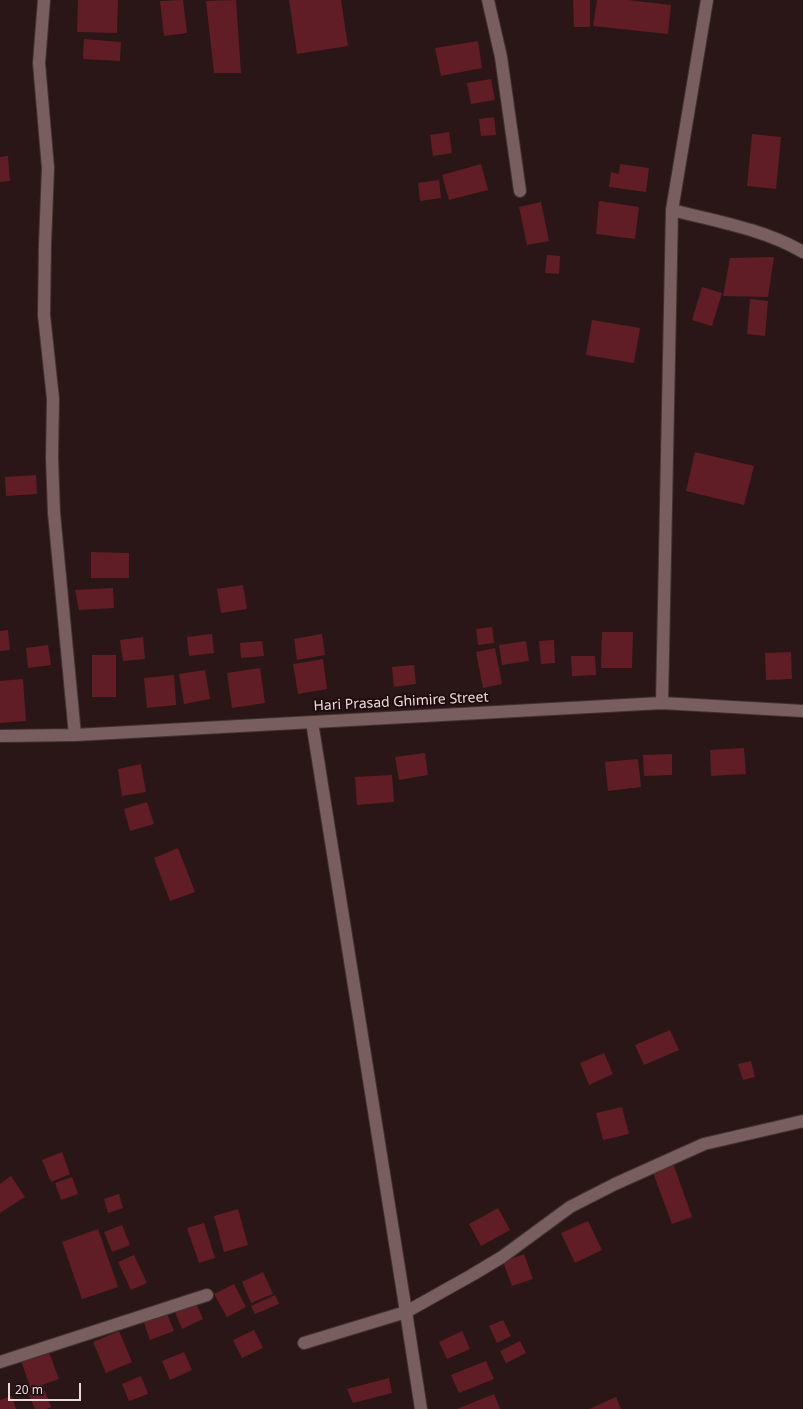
<!DOCTYPE html>
<html>
<head>
<meta charset="utf-8">
<style>
  body { margin:0 }
  #map { position:relative; width:803px; height:1409px; overflow:hidden; background:#2a1616; font-family:"Noto Sans",sans-serif }
  canvas { display:block }
  .scale { position:absolute; left:8px; top:1383px; width:73px; height:18px; box-sizing:border-box; border:2px solid #eadbdb; border-top:0; padding-left:5px; font-size:12px; line-height:14px; white-space:nowrap; color:#eadbdb; -webkit-text-stroke:3px #200c0e; paint-order:stroke }
</style>
</head>
<body>
<div id="map">
<canvas width="803" height="1409"></canvas>
<div class="scale">20 m</div>
</div>
<script>
const ctx = document.querySelector('canvas').getContext('2d');
ctx.lineJoin = 'round';
function fillPath(path, color) {
  ctx.fillStyle = color;
  ctx.fill(path, 'evenodd');
}
function stroke(path, color, width, dash) {
  ctx.strokeStyle = color;
  ctx.lineWidth = width;
  ctx.lineCap = dash ? 'butt' : 'round';
  ctx.setLineDash(dash || []);
  ctx.stroke(path);
}
function label(font, color, halo, rows, align = 'center') {
  ctx.font = font + ' "Noto Sans",sans-serif';
  ctx.lineWidth = 4;
  ctx.setLineDash([]);
  ctx.textBaseline = 'middle';
  ctx.strokeStyle = halo;
  ctx.fillStyle = color;
  for (const [text, x, y, turn = 0] of rows) {
    ctx.save();
    ctx.translate(x, y);
    ctx.rotate((+turn || 0) * Math.PI / 180);
    ctx.textAlign = isNaN(turn) ? turn : align;
    if (halo) ctx.strokeText(text, 0, 0);
    ctx.fillText(text, 0, 0);
    ctx.restore();
  }
}
const building = new Path2D(`
  M78,0H118L117,33L77,32Z
  M183,0L187,33L164,36L160,1Z
  M236,0L241,73H214L206,1Z
  M289,0H341L348,46L297,54Z
  M573,0H590V27H574Z
  M597,0H628L671,5L668,34L593,26Z
  M84,39L121,42L120,61L83,59Z
  M478,41L482,68L441,76L435,48Z
  M491,79L495,100L471,104L467,83Z
  M494,117L496,135L481,136L479,119Z
  M449,132L452,153L433,156L430,135Z
  M752,134L781,137L776,189L747,186Z
  M8,156L10,181L0,182V157Z
  M481,164L488,190L449,200L442,175Z
  M620,164L649,168L646,192L609,187L611,172L619,174Z
  M439,180L441,198L420,201L418,183Z
  M599,201L639,207L635,239L596,234Z
  M541,202L549,241L527,245L519,207Z
  M547,255L560,256L559,274L545,273Z
  M774,257L768,297L723,296L730,258Z
  M702,287L722,293L712,326L692,320Z
  M750,299L768,301L765,336L747,334Z
  M592,320L640,328L634,363L586,355Z
  M695,452L754,466L744,505L686,491Z
  M36,475L37,494L6,496L5,477Z
  M91,552L129,553V578H91Z
  M243,585L247,609L221,613L217,589Z
  M113,588L114,608L79,610L75,590Z
  M492,627L494,643L478,645L476,629Z
  M8,630L10,650L0,651V631Z
  M602,632H633L632,668H601Z
  M212,634L214,653L189,656L187,637Z
  M322,634L325,655L297,660L294,639Z
  M143,637L145,659L123,661L120,640Z
  M554,640L555,663L541,664L539,641Z
  M262,641L264,656L241,658L240,643Z
  M526,641L529,661L502,665L499,645Z
  M48,645L51,665L28,668L26,648Z
  M495,648L502,684L483,688L476,652Z
  M791,652L792,679L766,680L765,653Z
  M92,655H116V697H92Z
  M571,656H595L596,675L572,676Z
  M323,659L327,689L298,694L293,664Z
  M414,665L416,684L394,687L392,667Z
  M260,668L265,703L232,708L227,673Z
  M205,670L210,699L184,704L179,674Z
  M174,675L176,705L147,708L144,678Z
  M23,679L26,721L0,723V681Z
  M744,748L746,774L711,776L710,750Z
  M425,753L428,775L399,780L395,757Z
  M672,754V775L644,776L643,755Z
  M638,759L641,787L608,791L605,762Z
  M141,764L146,792L122,796L118,769Z
  M392,775L394,802L357,805L355,777Z
  M147,802L154,824L130,831L124,809Z
  M178,848L195,892L170,901L154,858Z
  M670,1030L679,1050L644,1065L635,1045Z
  M604,1053L613,1074L589,1085L580,1063Z
  M751,1061L755,1077L743,1080L738,1064Z
  M622,1107L629,1134L603,1140L596,1113Z
  M62,1152L70,1174L51,1182L42,1160Z
  M673,1163L692,1217L672,1224L652,1170Z
  M11,1176L25,1197L0,1213V1184Z
  M72,1177L78,1194L61,1200L55,1183Z
  M119,1194L123,1208L108,1213L104,1199Z
  M498,1208L510,1230L481,1246L469,1224Z
  M238,1209L248,1245L224,1252L214,1216Z
  M588,1221L602,1250L575,1263L561,1233Z
  M204,1223L215,1258L199,1263L187,1228Z
  M122,1225L130,1245L112,1252L104,1232Z
  M98,1229L118,1287L82,1299L62,1242Z
  M524,1254L533,1279L512,1286L503,1262Z
  M134,1255L147,1283L131,1290L118,1262Z
  M263,1272L273,1294L251,1303L242,1282Z
  M234,1284L246,1307L227,1317L214,1294Z
  M275,1295L279,1304L255,1314L251,1306Z
  M196,1303L203,1319L182,1329L175,1312Z
  M166,1311L174,1331L150,1340L143,1320Z
  M503,1320L511,1336L497,1343L489,1326Z
  M254,1330L263,1348L242,1358L233,1340Z
  M119,1331L132,1362L106,1373L93,1342Z
  M462,1331L470,1349L447,1359L439,1342Z
  M520,1341L526,1353L506,1363L500,1351Z
  M49,1352L59,1379L31,1389L21,1361Z
  M184,1352L192,1370L170,1380L162,1361Z
  M486,1361L494,1379L459,1393L451,1375Z
  M141,1376L148,1394L129,1401L122,1384Z
  M389,1378L392,1393L353,1403L347,1389Z
  M44,1389L51,1407L46,1409H35L29,1395Z
  M494,1394L500,1409H457Z
  M12,1396L16,1409H0V1400Z
  M616,1397L621,1409H589Z`);
const minor = new Path2D(`
  M44,0L39,63L48,168L45,244L44,315L53,399L52,458L54,513L75,735
  M488,0L501,57L520,191
  M672,210C715,221 764,229 803,252
  M662,703L672,210L707,0
  M0,736L75,735L662,703L803,711
  M304,1343L406,1312L312,722
  M0,1362L207,1295
  M421,1409L406,1312L472,1275L502,1257L570,1207L615,1184L704,1144L803,1121`);
const streetNames = [
  ["Hari Prasad Ghimire Street",401,702,-3]
];
fillPath(building, '#611d25');
stroke(minor, '#423333', 14);
stroke(minor, '#785e5e', 12);
label('14px', '#eadbdb', '#200c0e', streetNames);
</script>
</body>
</html>
